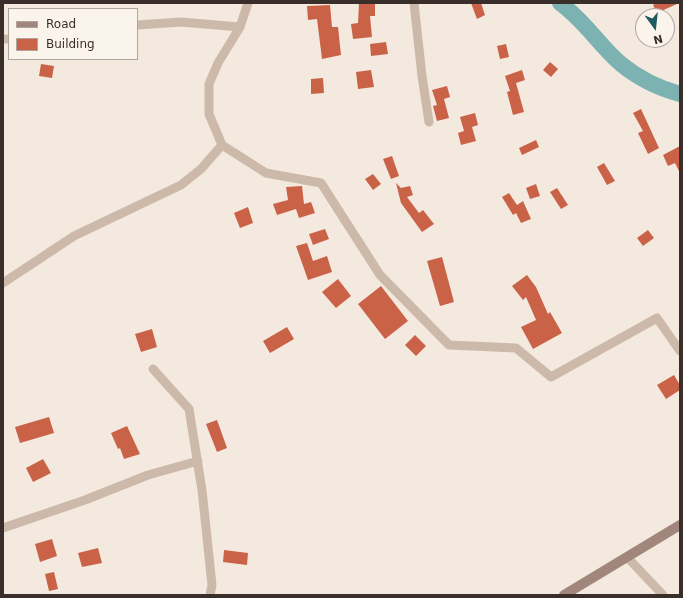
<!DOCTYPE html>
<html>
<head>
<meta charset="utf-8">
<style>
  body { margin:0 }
  #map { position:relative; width:683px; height:598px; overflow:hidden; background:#f4e9df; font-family:"DejaVu Sans",sans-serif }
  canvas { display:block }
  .frame { position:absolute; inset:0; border:4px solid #3a2e2a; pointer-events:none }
  .legend { position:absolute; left:8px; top:8px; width:130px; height:52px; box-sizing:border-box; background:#fbf4ec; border:1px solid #aea59e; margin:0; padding:5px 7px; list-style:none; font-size:12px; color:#3a2e2a }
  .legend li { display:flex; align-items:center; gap:8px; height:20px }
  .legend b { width:20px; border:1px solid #aea59e }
  .north { position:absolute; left:635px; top:8px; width:40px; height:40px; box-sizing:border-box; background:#fbf4ec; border:1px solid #aea59e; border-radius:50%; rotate:165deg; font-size:11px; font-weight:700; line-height:16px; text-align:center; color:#3a2e2a }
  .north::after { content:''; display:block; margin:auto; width:14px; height:18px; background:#1d5c5e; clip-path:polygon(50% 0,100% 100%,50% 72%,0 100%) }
</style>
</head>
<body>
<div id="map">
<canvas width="683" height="598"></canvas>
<div class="frame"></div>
<ul class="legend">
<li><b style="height:5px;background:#a1877b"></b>Road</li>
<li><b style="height:11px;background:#ca6247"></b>Building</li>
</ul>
<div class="north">N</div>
</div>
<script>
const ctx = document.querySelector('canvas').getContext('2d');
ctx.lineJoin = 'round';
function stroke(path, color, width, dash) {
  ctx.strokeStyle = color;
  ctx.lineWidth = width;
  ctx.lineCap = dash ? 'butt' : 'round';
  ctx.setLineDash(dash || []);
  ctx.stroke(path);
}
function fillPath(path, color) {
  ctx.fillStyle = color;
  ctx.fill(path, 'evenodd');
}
const river = new Path2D(`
  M560,3C585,21 599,45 621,64C638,78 658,88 680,94`);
const building = new Path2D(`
  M359,3H375V16H370L372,37L353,39L351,24L358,23Z
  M471,3H481L485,15L477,19Z
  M657,3H679L657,13L653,5Z
  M330,5L332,27H338L341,55L322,59L317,19L308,20L307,6Z
  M386,42L388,54L371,56L370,44Z
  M506,44L509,57L500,59L497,46Z
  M550,62L558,69L551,77L543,70Z
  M41,64L54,66L52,78L39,76Z
  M371,70L374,87L358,89L356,72Z
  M522,70L525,80L516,83L524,112L513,115L507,92L510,91L505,76Z
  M323,78L324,93L311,94V79Z
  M447,86L450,97L444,99L449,118L437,121L433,106L437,105L432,90Z
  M641,109L659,148L648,154L638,133L643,131L633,113Z
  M475,113L478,125L472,127L476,141L461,145L458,133L464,131L460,117Z
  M536,140L539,147L522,155L519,148Z
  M680,146V173L675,163L668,166L663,155Z
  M392,156L399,176L391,179L383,159Z
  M604,163L615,181L607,185L597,167Z
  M373,174L381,184L373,190L365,179Z
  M396,183L401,188L410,186L413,195L407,197L419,213L423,210L434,224L422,232L401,203Z
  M536,184L540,196L530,199L526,188Z
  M302,186L304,204L311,202L315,213L299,218L296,209L277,215L273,204L288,200L286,187Z
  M557,188L568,205L561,209L550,192Z
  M509,193L517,205L523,201L531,219L521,223L516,213L513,215L502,197Z
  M248,207L253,223L240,228L234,213Z
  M325,229L329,239L313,245L309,234Z
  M648,230L654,238L643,246L637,238Z
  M307,243L313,261L327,256L332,272L308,280L296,246Z
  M442,257L454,302L440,306L427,261Z
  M527,275L536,287L548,314L550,312L562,333L533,349L521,327L536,320L526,297L523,300L512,286Z
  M338,279L351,296L336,308L322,292Z
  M381,286L408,321L385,339L358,304Z
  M287,327L294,339L270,353L263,341Z
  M152,329L157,347L141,352L135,334Z
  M415,335L426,346L416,356L405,345Z
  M674,375L680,385V390L666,399L657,385Z
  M49,417L54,433L20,443L15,427Z
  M217,420L227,448L217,452L206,424Z
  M127,426L140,454L124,459L120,448L118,449L111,433Z
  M43,459L51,473L33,482L26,468Z
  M52,539L57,556L40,562L35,544Z
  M98,548L102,563L82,567L78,553Z
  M224,550L248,553L247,565L223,562Z
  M54,572L58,589L49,591L45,574Z`);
const street = new Path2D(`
  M414,3L422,76L429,122
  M137,25L181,22L240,27
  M3,39H9
  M222,145L266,173L321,183L380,275L449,345L516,348L551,377L657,318L680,351
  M3,283L74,236L181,185L201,169L222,145L209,114V84L218,63L240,27L248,3
  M153,369L189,409L202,490L212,585L210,595
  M3,528L85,500L148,475L198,461
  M627,557L663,595`);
const secondary = new Path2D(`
  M564,595L680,525`);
stroke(river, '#7db2b2', 16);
fillPath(building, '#ca6247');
stroke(street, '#cdb9aa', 9);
stroke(secondary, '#a1877b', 10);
</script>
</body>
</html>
